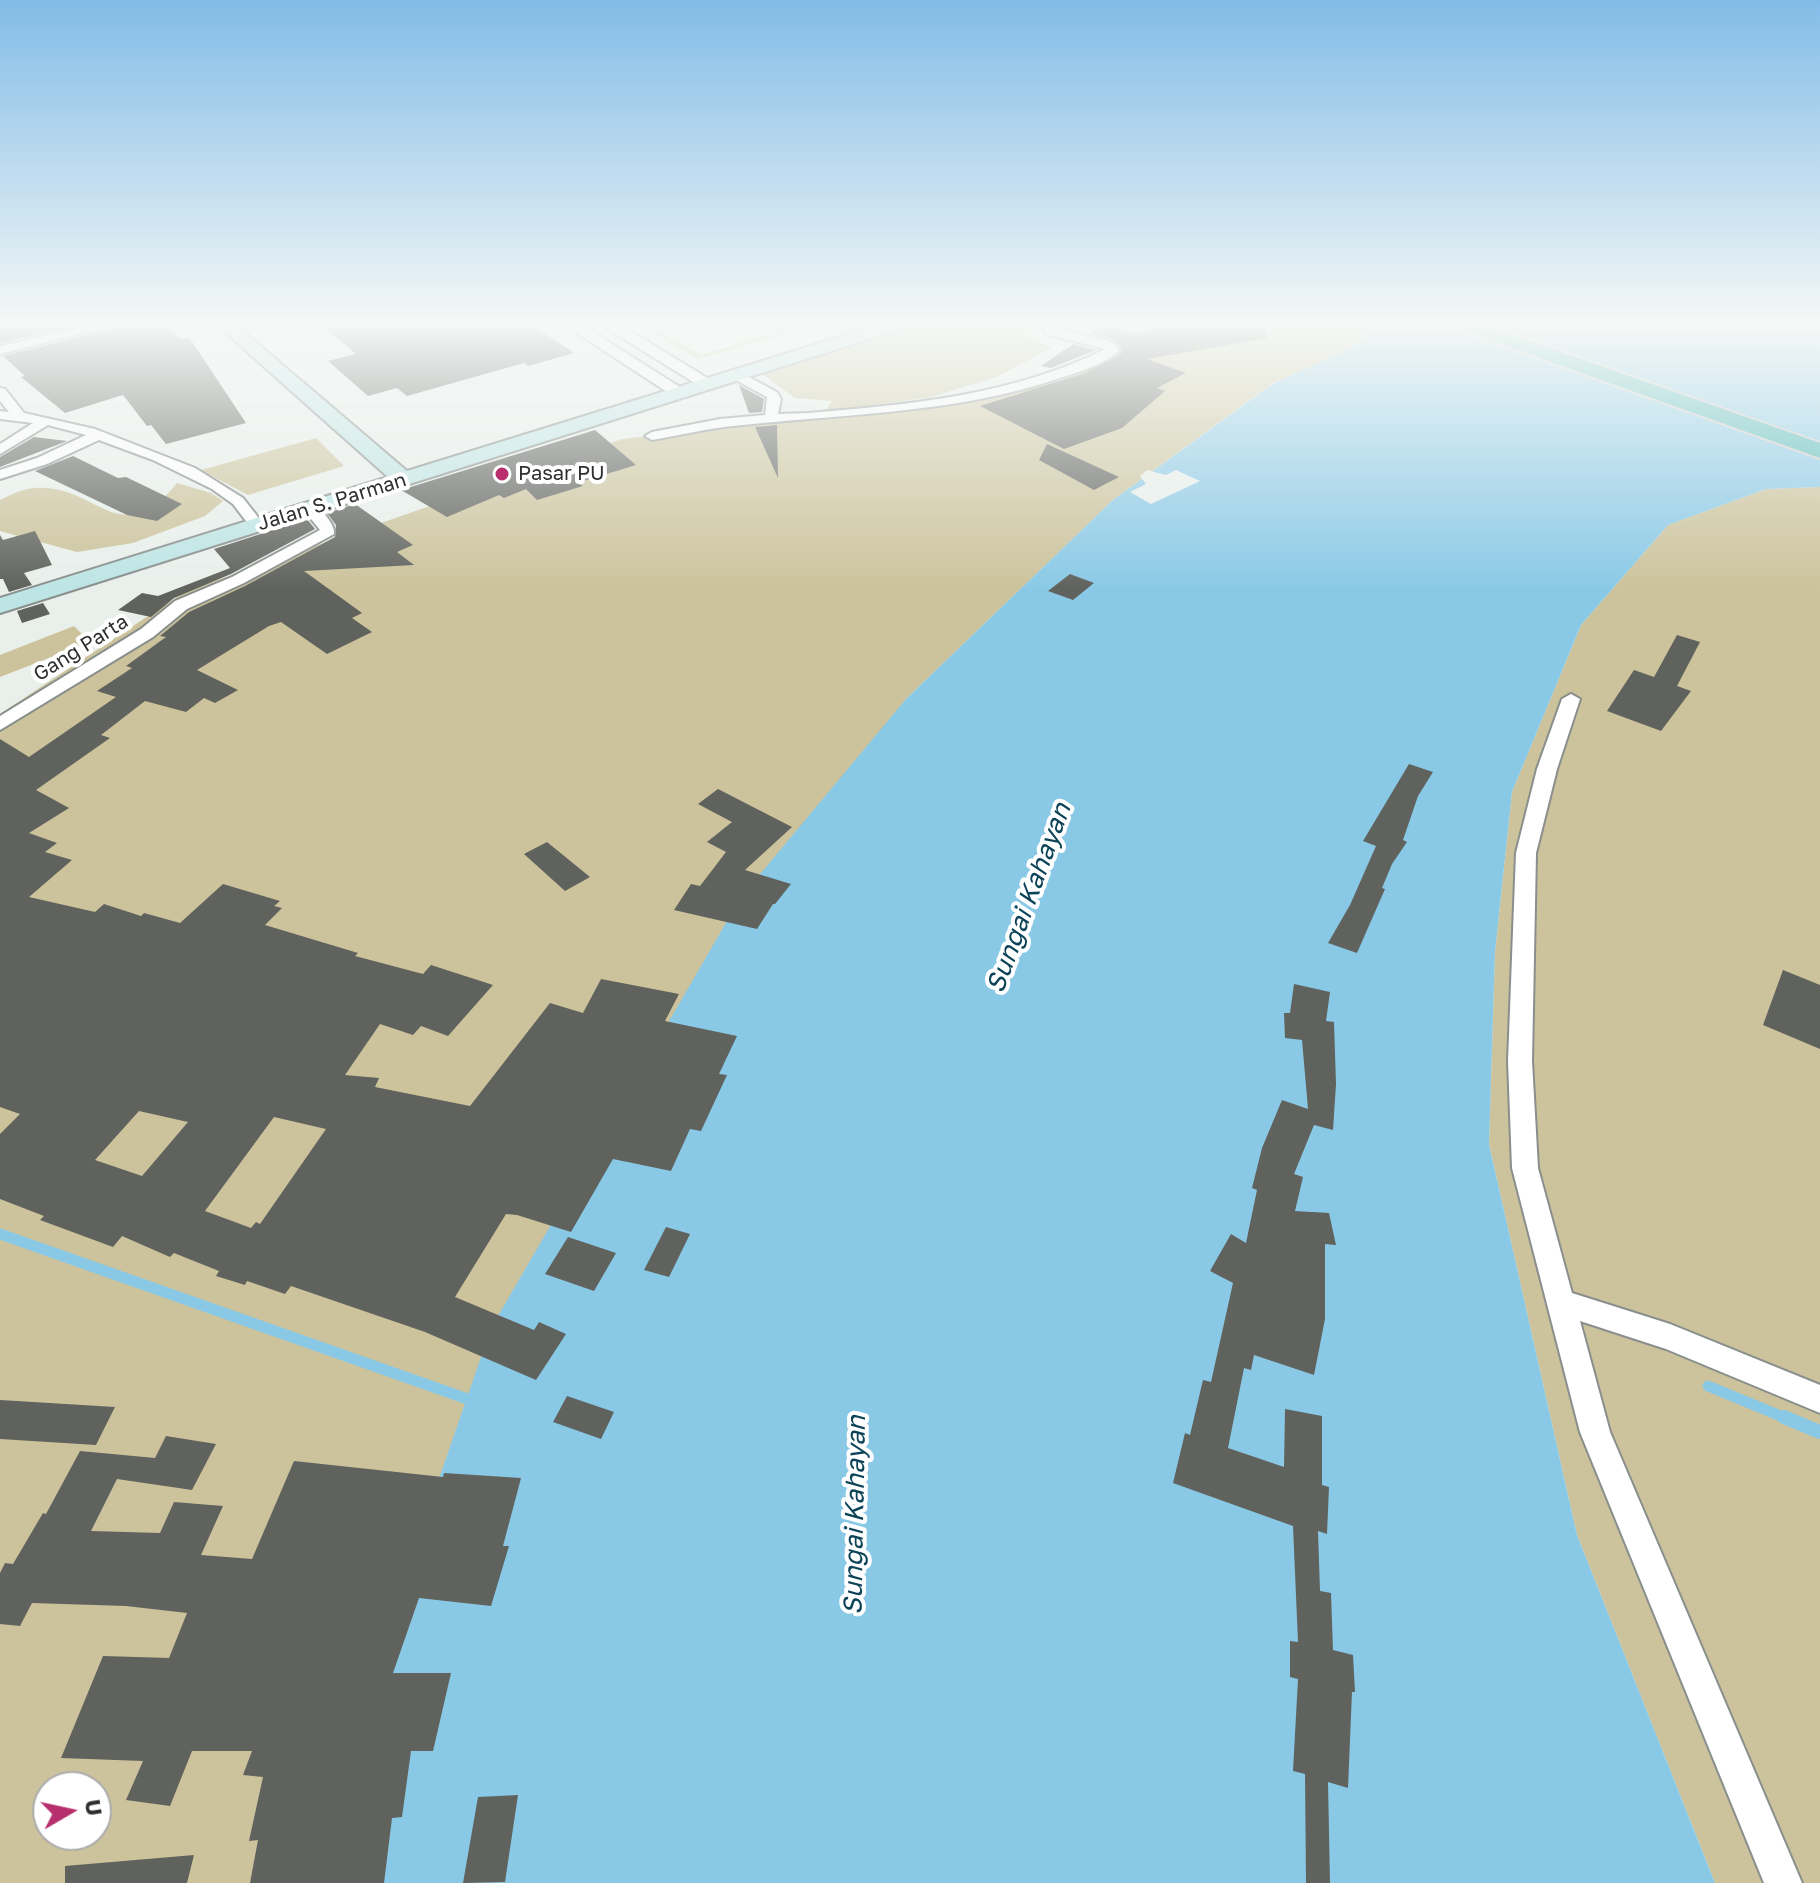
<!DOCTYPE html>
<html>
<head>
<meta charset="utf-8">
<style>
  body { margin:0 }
  #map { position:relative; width:1820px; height:1883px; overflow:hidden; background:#e9f0ec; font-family:"Golos Text",sans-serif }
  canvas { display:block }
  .north { position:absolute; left:32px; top:1771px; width:80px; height:80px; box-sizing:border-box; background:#fff; border:2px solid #abacab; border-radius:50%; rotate:81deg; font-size:22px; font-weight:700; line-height:32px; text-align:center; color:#2d302e }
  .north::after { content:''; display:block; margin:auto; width:28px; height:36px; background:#b82f6d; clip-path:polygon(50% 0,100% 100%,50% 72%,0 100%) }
</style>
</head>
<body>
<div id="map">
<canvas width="1820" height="1883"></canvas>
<div class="north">U</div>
</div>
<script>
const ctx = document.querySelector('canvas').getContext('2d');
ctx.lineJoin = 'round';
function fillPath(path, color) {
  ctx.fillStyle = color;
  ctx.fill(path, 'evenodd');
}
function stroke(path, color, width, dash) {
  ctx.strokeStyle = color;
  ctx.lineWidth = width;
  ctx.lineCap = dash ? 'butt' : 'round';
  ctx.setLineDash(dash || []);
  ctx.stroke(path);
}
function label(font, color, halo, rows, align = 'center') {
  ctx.font = font + ' "Golos Text",sans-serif';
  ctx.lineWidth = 8;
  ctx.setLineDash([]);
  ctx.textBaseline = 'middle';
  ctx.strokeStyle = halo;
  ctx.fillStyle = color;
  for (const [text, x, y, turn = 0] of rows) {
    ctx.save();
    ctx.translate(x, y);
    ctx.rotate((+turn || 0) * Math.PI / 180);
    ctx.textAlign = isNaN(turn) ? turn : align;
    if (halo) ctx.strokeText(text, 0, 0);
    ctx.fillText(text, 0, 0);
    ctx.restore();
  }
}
const green = new Path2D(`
  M640,326H652L701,355L775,332L765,326H773L787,334L698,359Z
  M914,326H1048L1026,335L1052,348L996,377L931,397L825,412L832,401L795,398L762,374Z
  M1135,326H1375L1351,348L1273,383L1113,500L906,699L333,1883H0V714L186,591L622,439L958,402L1060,381L1159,335ZM48,1787H96V1835H48Z
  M316,438L344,466L248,495L201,470Z
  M177,483L211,493L223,501L205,516L133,543L77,552L0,531V500C11,495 23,488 36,488C97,484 120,554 177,483Z
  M1820,487V1883H1715L1577,1535L1489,1144L1495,952L1512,792L1581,625L1668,525L1766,489Z
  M74,626L90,642L0,677V655Z`);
const water = new Path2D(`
  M1375,326H1820V487L1766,489L1668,525L1581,625L1512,792L1495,952L1489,1144L1577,1535L1715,1883H333L375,1664L491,1328L741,897L906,699L1113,500L1274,383L1351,348Z`);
const pier = new Path2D(`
  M1147,470L1166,475L1176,470L1200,481L1151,504L1130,492L1146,484L1140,476Z`);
const streamFar1 = new Path2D(`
  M0,1234L476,1402
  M1708,1386L1788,1419`);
const stream = new Path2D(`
  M1784,1417L1820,1432`);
const building = new Path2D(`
  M0,326H76L0,343Z
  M113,326H170L181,339L189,337L246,423L166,444L151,425L147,426L123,395L65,413L21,377L25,376L3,356L111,329Z
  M323,326H534L574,353L528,366L524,363L407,396L397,388L368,396L328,361L356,354Z
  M1101,326H1113L1133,336L1153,330L1155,326H1266L1267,338L1147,359L1186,373L1157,388L1165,391L1122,428L1064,449L980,406L1085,373L1116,357L1122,352V348L1111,338L1089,333Z
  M1073,344L1096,350L1051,368L1041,366Z
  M739,385L764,399L762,412L749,413Z
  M777,425L778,478L755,427Z
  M595,430L636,465L577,483L583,486L537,500L526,489L504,498L499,495L447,517L401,490Z
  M34,437L67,441L0,467V457Z
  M1047,444L1119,477L1094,490L1039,460Z
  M73,456L118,478L126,477L182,504L157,521L127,515L35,471Z
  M355,504L413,545L397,552L414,565L304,571L362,613L352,618L372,632L327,654L281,622L269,626L197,670L238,690L215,703L204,698L186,712L145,701L101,735L110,738L36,790L69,808L29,833L57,843L45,852L72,860L29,897L95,912L104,904L141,916L144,913L180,923L223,884L280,901L274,906L282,908L265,925L358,953L355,956L423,974L431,965L493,985L448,1036L421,1026L413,1035L380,1024L345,1075L379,1078L375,1087L470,1106L550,1003L583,1013L601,979L679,994L665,1021L737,1036L719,1074L727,1075L701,1131L690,1129L671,1171L613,1159L571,1232L517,1215L506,1214L455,1297L534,1330L539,1322L566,1334L536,1380L425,1332L291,1286L285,1294L247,1281L245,1285L216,1276L219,1271L174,1253L170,1257L122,1236L113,1247L40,1220L44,1216L0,1199V1134L20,1114L0,1107V739L29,757L116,697L97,691L132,668L126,666L166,637L160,636L189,612L245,586L335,537L336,525L327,513ZM139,1111L188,1122L142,1176L95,1160ZM274,1117L326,1129L260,1224L256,1222L251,1228L205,1211Z
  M307,519L315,529L231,574L174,598L151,617L118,610L142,593L158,596L230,568L214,549Z
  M35,531L52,565L24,573L32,585L9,592L3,579H0V535L3,540Z
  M1070,574L1094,583L1073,600L1048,591Z
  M43,603L50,614L22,623L17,611Z
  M1677,635L1700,642L1677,686L1691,691L1661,731L1607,711L1634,670L1654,677Z
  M1409,764L1433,772L1418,796L1403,840L1407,842L1392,864L1382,888L1385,889L1357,953L1328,943L1350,905L1376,846L1363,841Z
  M718,789L792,827L745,870L791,884L775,904H773L757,929L674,910L691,884L700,886L726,852L707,842L732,822L698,804Z
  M547,842L590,877L565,891L524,854Z
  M1783,970L1820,985V1049L1763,1025Z
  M1294,984L1330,992L1326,1021L1334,1022L1336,1084L1333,1130L1314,1125L1294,1174L1303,1177L1295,1211L1329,1213L1336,1245L1325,1244V1319L1314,1375L1254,1355L1251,1370L1244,1368L1228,1448L1284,1467L1285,1409L1322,1416V1485L1329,1487L1327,1534L1318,1531L1320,1591L1331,1593L1333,1650L1353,1655L1355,1692H1352L1348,1788L1328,1782L1330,1883H1306L1305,1774L1293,1771L1298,1679L1290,1677V1641L1298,1642L1293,1526L1173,1483L1185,1433L1190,1435L1203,1380L1211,1382L1233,1283L1210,1271L1231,1234L1246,1243L1257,1190L1252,1188L1262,1148L1282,1100L1308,1109L1302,1040L1285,1038L1284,1013H1290Z
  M666,1227L690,1234L669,1277L644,1270Z
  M568,1237L616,1253L594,1291L545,1274Z
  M567,1396L614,1412L601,1439L553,1422Z
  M0,1400L115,1407L96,1445L0,1439Z
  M166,1436L216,1444L192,1490L117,1479L91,1531L160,1533L174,1502L223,1506L201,1555L252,1559L294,1461L443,1477L444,1473L521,1478L503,1546H509L491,1606L419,1598L393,1673H451L433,1751H411L402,1817L392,1818L384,1883H250L258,1840L249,1841L263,1777L243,1775L252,1751H192L170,1806L126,1800L143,1761L61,1758L103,1656L169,1658L187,1613L126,1606L32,1603L20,1626L0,1624V1573L5,1563L13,1564L43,1513L46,1514L80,1451L155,1458Z
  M518,1795L505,1882L463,1883L478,1797Z
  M194,1855L187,1883H65V1866Z`);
const minor = new Path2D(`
  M89,326H110L0,354V346Z
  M1116,326H1151L1152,327L1132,333Z
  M1050,327L1110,341L1120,350C1105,364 1080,372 1060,378C952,415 836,414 724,427C700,430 676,436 652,440L645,436L652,432L720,419L765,415L767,397L732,378L731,375L737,371L777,392L781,399L778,414L808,413C908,405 1015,395 1105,349L1046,334L1044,331Z
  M0,388L5,389L24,413L95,429L195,468L243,498L265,526L257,531L252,529L233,504L212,489L153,460L99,440L47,464L0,479V470L37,458L86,435L48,425L0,454V444L33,423L0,419V411L9,412L0,401Z
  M311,504C321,507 336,526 334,534L244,583L187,609L153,637L0,730V716L141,629L175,601L232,577L320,530L303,509Z
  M1571,694L1580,699L1557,769L1536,853L1532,1061L1538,1168L1572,1293L1670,1324L1820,1385V1413L1666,1349L1580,1321L1610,1432L1802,1883H1764L1580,1432L1512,1168L1508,1061L1516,853L1537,769L1562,699Z`);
const tertiary = new Path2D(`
  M566,326H584L689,393L687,397H675Z
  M603,326H622L717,384L709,389L703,388Z`);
const secondary = new Path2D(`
  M218,326H237L407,471L875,326H901L898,330L0,613V598L388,477Z`);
const trunk = new Path2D(`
  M1458,326H1487L1820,443V458L1461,330Z`);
const markers = [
  [502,474,8,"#b82f6d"]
];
const farPoinames = [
  ["Pasar PU",518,474]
];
const farStreetnames = [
  ["Jalan S. Parman",332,502,-17],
  ["Gang Parta",81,648,-32]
];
const waterNames = [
  ["Sungai Kahayan",1029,898,-70],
  ["Sungai Kahayan",855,1515,-89]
];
fillPath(green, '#ccc39c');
fillPath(water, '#8ac9e6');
fillPath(pier, '#e9f0ec');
stroke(streamFar1, '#8ac9e6', 11);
stroke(stream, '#8ac9e6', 14);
fillPath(building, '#60625d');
stroke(minor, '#898f8c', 4);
stroke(tertiary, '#898f8c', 4);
stroke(secondary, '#898f8c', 4);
stroke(trunk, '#cdcdcd', 4);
fillPath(minor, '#fff');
fillPath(tertiary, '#fff');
fillPath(secondary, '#bee5e5');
fillPath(trunk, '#52baba');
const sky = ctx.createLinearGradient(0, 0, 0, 589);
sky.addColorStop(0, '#82bce7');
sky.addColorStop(0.55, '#f5f8f6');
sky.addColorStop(1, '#f5f8f600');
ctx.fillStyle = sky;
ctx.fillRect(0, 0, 1820, 589);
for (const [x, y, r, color] of markers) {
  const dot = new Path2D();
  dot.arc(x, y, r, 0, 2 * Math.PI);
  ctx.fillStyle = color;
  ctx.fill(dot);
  stroke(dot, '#fff', 3);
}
label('20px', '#2d302e', '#fff', farPoinames, 'left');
label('20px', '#2d302e', '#fff', farStreetnames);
label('italic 26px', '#0d4358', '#fff', waterNames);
</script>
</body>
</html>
